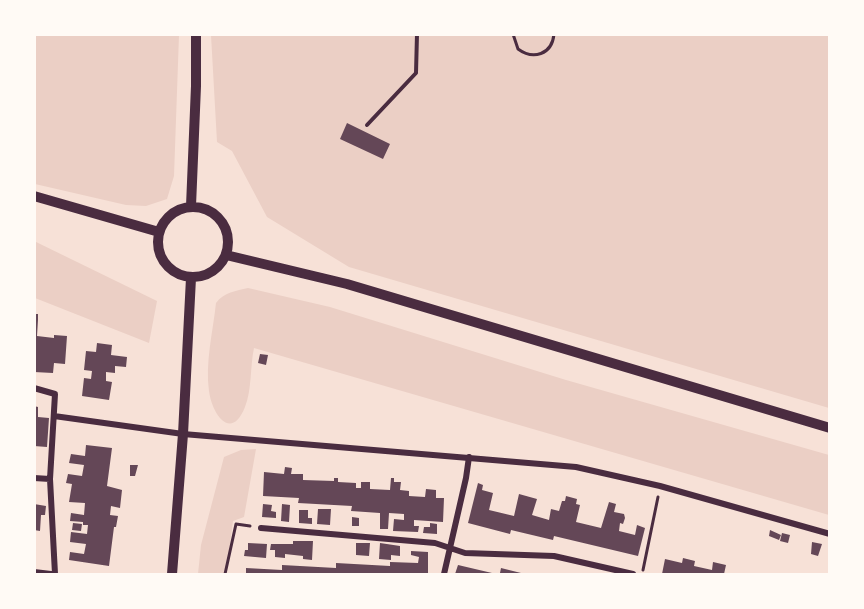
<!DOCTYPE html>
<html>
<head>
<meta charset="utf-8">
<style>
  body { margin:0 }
  #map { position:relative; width:864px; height:609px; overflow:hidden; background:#f7e1d7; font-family:Inter,sans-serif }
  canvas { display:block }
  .frame { position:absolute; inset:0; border:36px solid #fffaf5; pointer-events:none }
</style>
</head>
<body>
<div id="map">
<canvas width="864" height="609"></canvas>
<div class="frame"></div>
</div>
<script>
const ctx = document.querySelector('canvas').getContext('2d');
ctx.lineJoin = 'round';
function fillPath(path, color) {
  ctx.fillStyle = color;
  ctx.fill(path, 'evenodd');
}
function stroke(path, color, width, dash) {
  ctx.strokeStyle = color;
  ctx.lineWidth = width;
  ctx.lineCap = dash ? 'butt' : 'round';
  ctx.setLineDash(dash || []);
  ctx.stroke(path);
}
const green = new Path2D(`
  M35,34L179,35L174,176L167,199L146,206L126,205L35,184Z
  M211,35H829V408L349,267L267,217L232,151L217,142Z
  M34,241L157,301L149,343L35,298Z
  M248,288L330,307L566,380L829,455V515L254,348C250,366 252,390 245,407C231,442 212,414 209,391C205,363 213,331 216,303C224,292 236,291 248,288Z
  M256,449L244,517L233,521L226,574H198L201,545L224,457L241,450Z`);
const building = new Path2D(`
  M347,123L390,144L383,159L340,139Z
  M34,314H38V320L37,336L54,338V335L67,336L65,364L54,363L53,373L34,372Z
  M97,343L112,345L111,355L127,357L126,367L115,366V373L106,372V381L112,382L109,400L82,396L84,378L91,379L92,371L84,370L86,351L96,352Z
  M260,354L268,355L266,365L258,363Z
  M34,406L38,407V417L49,418L47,447L34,446Z
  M86,445L112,448L107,486L122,490L120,508L111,506L110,515L118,516L116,527H114L109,566L69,560L70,552L84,554L86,544L70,542L71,532L87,534L88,525H83V522L70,521L71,513L84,515L85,503L69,502L72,484L66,483L68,474L82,476L84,465L69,463L71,454L85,456Z
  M130,465H138L135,476H130Z
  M285,467L292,468L291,474H303V480L334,481V478H338V482L356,483V488H361V482H370V489L390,490L391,478H394V482H401L400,490L409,491V496L425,497L426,489L436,490V498H444L443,522L414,520V526H419L418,532L393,531L394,519L404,520V514L389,513L388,529H380V513L351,511L352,506L298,503L299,498L263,496L264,472L284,474Z
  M478,483L483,485L482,490L493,493L489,510L514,516L519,494L537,499L532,515L549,520L551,509L559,511L562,501H565L566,496L577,499L576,504L580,505L576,522L601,528L609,502L616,504L614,512L624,514L625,518L623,524L620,523L619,531L635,535L637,525L645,528L638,556L554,536L553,540L511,530L510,534L468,523Z
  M34,504L46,506L45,515H41L40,531L34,530Z
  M263,504L272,505L271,511L276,512V518L262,517Z
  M282,504L290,505L289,522L281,521Z
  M318,509H331L330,525L317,524Z
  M299,510H308V518H312V524L299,523Z
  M352,517L359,518V526H352Z
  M73,523L82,524L81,531L72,530Z
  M430,523L437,524V534L423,533L424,527H430Z
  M770,530L781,535L779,540L769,536Z
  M782,533L790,535L788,543L780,541Z
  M293,541H313L312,560L303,559V556L285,554V558L275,557V550H270L271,544H293Z
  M812,542L822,544L818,556L811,554Z
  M248,543L267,544L266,558L244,556L245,550H248Z
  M356,543H370L369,556L356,555Z
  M380,543L400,546V556L391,555V560L379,559Z
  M411,551L428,552V574H246V568L282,570V565L336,568V563L390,566V562L418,563L419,557L411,555Z
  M683,558L695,561L694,566L712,570L713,562L726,565L724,574H662L665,559L682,563Z
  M458,565L492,573H500L501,568L525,574H455Z`);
const path = new Path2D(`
  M513,34L518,49C533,60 552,55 554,34
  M643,570L658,497
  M225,574L236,524L250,526`);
const service = new Path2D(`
  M367,125L416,73L417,34`);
const minor = new Path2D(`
  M34,388L55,394L50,479L55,574
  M54,416L183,434L576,467L660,486L830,534
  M34,478L50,479
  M261,528L435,543L465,553L554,556L633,574
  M34,572L51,574
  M444,574L466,478L469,457`);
const tertiary = new Path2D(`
  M34,196L159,232
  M191,206L196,86V34
  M158 242a35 35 0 1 1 70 0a35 35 0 1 1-70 0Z
  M226,255L347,284L830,428
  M172,574L183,434L191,278`);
fillPath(green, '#ebcfc5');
fillPath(building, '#644757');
stroke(path, '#4a2c40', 3);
stroke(service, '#4a2c40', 4);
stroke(minor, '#4a2c40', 6);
stroke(tertiary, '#4a2c40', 10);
</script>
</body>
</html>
